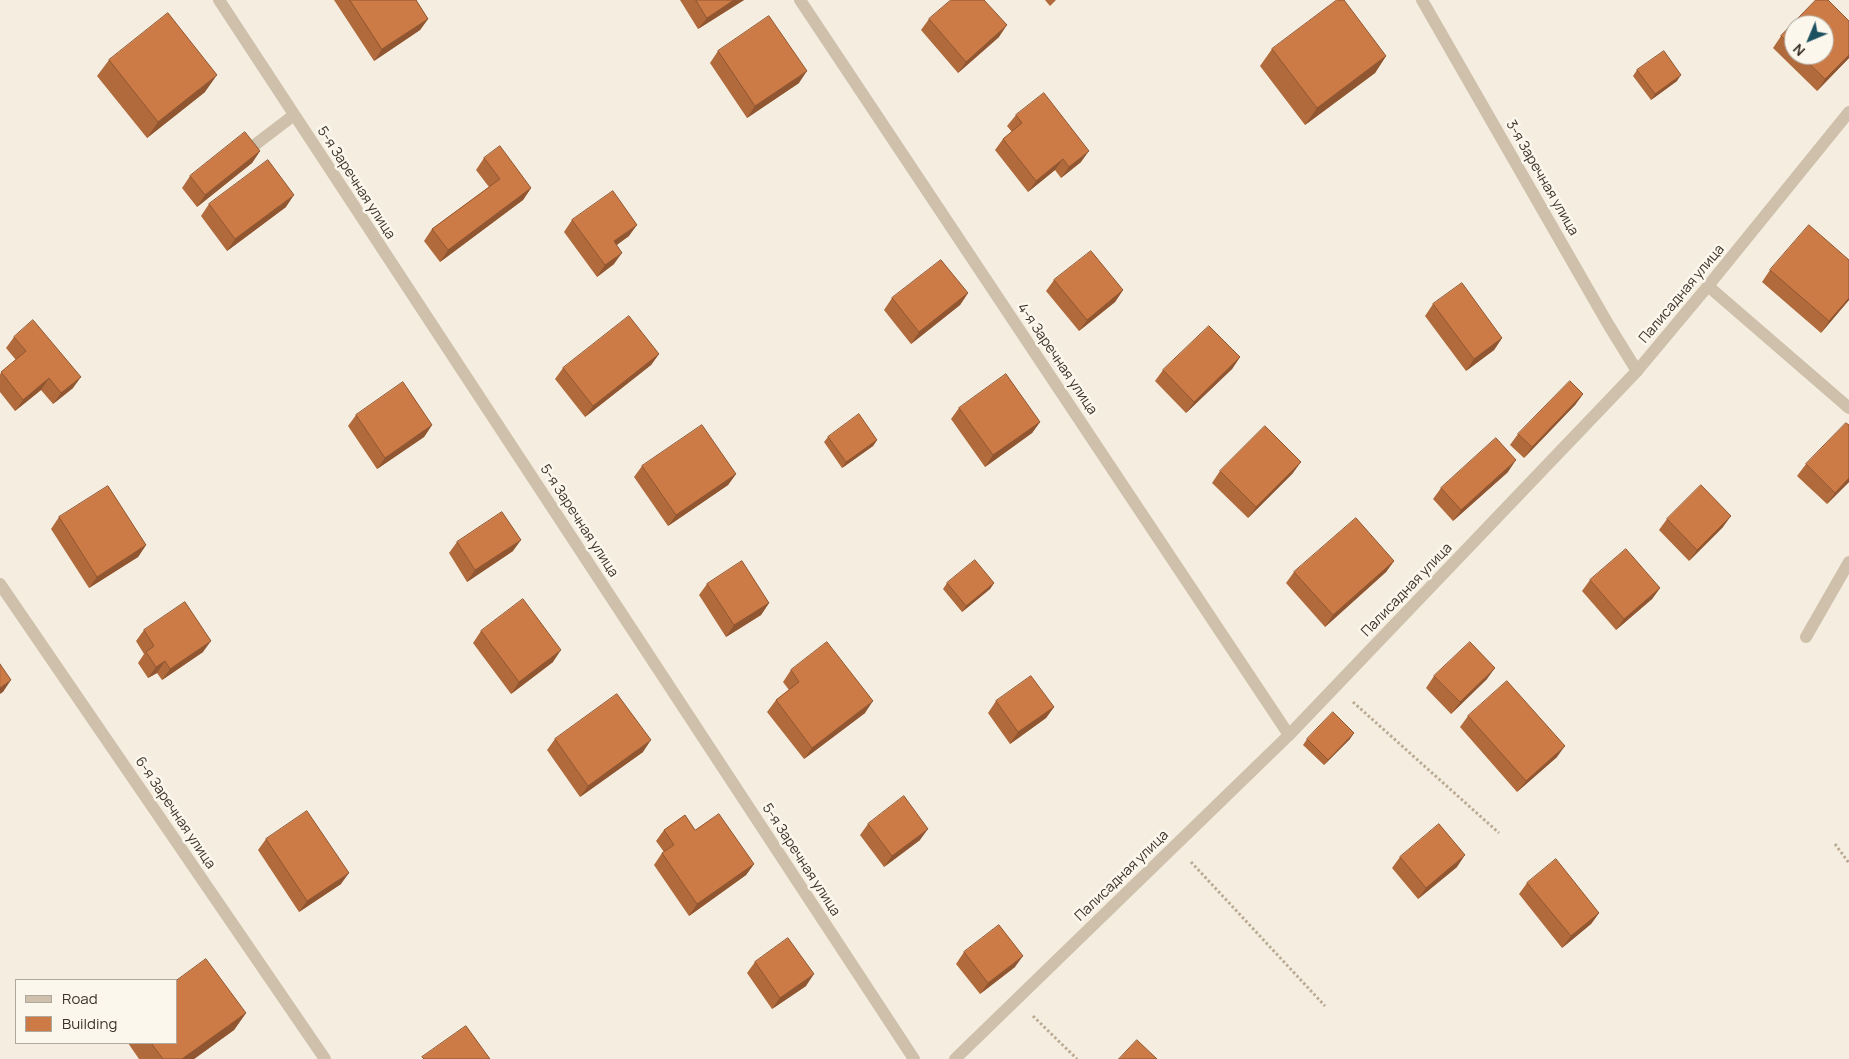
<!DOCTYPE html>
<html>
<head>
<meta charset="utf-8">
<style>
  body { margin:0 }
  #map { position:relative; width:1849px; height:1059px; overflow:hidden; background:#f5eee0; font-family:Manrope,sans-serif }
  canvas { display:block }
  .legend { position:absolute; left:15px; top:979px; width:162px; height:65px; box-sizing:border-box; background:#fbf7ed; border:1px solid #aea89f; margin:0; padding:6px 9px; list-style:none; font-size:15px; color:#3b322a }
  .legend li { display:flex; align-items:center; gap:10px; height:25px }
  .legend b { width:25px; border:1px solid #aea89f }
  .north { position:absolute; left:1784px; top:15px; width:50px; height:50px; box-sizing:border-box; background:#fbf7ed; border:1px solid #aea89f; border-radius:50%; rotate:225deg; font-size:14px; font-weight:700; line-height:20px; text-align:center; color:#3b322a }
  .north::after { content:''; display:block; margin:auto; width:18px; height:22px; background:#1c5160; clip-path:polygon(50% 0,100% 100%,50% 72%,0 100%) }
</style>
</head>
<body>
<div id="map">
<canvas width="1849" height="1059"></canvas>
<ul class="legend">
<li><b style="height:6px;background:#cec0aa"></b>Road</li>
<li><b style="height:14px;background:#cd7b46"></b>Building</li>
</ul>
<div class="north">N</div>
</div>
<script>
const ctx = document.querySelector('canvas').getContext('2d');
ctx.lineJoin = 'round';
function stroke(path, color, width, dash) {
  ctx.strokeStyle = color;
  ctx.lineWidth = width;
  ctx.lineCap = dash ? 'butt' : 'round';
  ctx.setLineDash(dash || []);
  ctx.stroke(path);
}
function fillPath(path, color) {
  ctx.fillStyle = color;
  ctx.fill(path, 'evenodd');
}
function label(font, color, halo, rows, align = 'center') {
  ctx.font = font + ' Manrope,sans-serif';
  ctx.lineWidth = 5;
  ctx.setLineDash([]);
  ctx.textBaseline = 'middle';
  ctx.strokeStyle = halo;
  ctx.fillStyle = color;
  for (const [text, x, y, turn = 0] of rows) {
    ctx.save();
    ctx.translate(x, y);
    ctx.rotate((+turn || 0) * Math.PI / 180);
    ctx.textAlign = isNaN(turn) ? turn : align;
    if (halo) ctx.strokeText(text, 0, 0);
    ctx.fillText(text, 0, 0);
    ctx.restore();
  }
}
const path = new Path2D(`
  M1353,702L1499,833
  M1835,844L1849,863
  M1191,862L1325,1006
  M1033,1016L1077,1059`);
const service = new Path2D(`
  M219,0L914,1059
  M800,0L1289,735
  M1422,0L1608,324L1637,371
  M256,144L294,115
  M1708,286L1849,408
  M1806,637L1849,562`);
const minor = new Path2D(`
  M0,584L325,1059
  M955,1059L1289,735L1637,371L1708,286L1849,112`);
const wall = new Path2D(`
  M334,0H416L428,19L420,30L374,61Z
  M680,0H744L698,29Z
  M1045,0H1056L1050,6Z
  M1816,0H1828L1849,21V58L1817,91L1773,48L1781,36ZM1794,25H1824V55H1794Z
  M929,19L999,37L958,73L921,30Z
  M1272,49L1386,56L1375,73L1305,125L1260,66Z
  M718,51L799,83L747,118L710,63Z
  M109,60L205,92L147,138L97,76Z
  M1637,70L1677,81L1651,100L1633,76Z
  M1016,115L1081,162L1061,178L1055,170L1028,192L995,150L1003,139L1012,132L1007,126Z
  M260,151L252,163L197,207L182,188L190,176Z
  M484,158L531,188L523,200L440,262L424,241L432,229L489,187L476,170Z
  M209,204L286,207L227,251L201,216Z
  M572,220L629,236L616,245L614,264L597,277L564,232Z
  M1770,270L1849,300L1821,333L1762,282Z
  M1054,280L1123,290L1115,302L1079,331L1046,291Z
  M968,293L960,305L911,344L884,310L892,298Z
  M1433,304L1502,338L1494,350L1466,371L1425,316Z
  M14,337L73,388L53,404L41,390L15,411L0,392V374L16,360L6,348Z
  M659,354L651,365L585,417L555,379L563,368Z
  M1240,357L1232,369L1186,413L1155,381L1163,370Z
  M1583,394L1575,405L1524,458L1510,445L1518,434Z
  M959,408L1040,422L1032,433L985,467L951,419Z
  M356,415L432,425L424,437L377,469L348,426Z
  M1849,425V482L1827,504L1797,476L1806,464Z
  M828,437L877,440L873,446L842,468L824,442Z
  M642,466L736,474L728,485L668,526L634,477Z
  M1220,471L1293,473L1248,518L1212,483Z
  M1508,472L1453,521L1433,499L1441,488Z
  M59,517L146,545L138,557L89,588L51,529Z
  M1667,519L1723,527L1689,561L1659,530Z
  M457,542L513,551L467,582L449,553Z
  M1394,561L1386,572L1325,627L1286,583L1294,572Z
  M1590,580L1660,588L1652,599L1616,630L1582,591Z
  M947,583H994L990,589L962,612L943,589Z
  M707,584L769,603L761,615L726,637L699,595Z
  M144,630L203,652L162,680L157,673L148,678L138,663L144,654L136,641Z
  M481,631L553,662L511,694L473,643Z
  M791,670L865,713L804,759L767,712L776,700L789,690L783,682Z
  M1434,676L1487,679L1451,714L1426,688Z
  M996,701L1054,707L1046,718L1010,744L988,713Z
  M1468,716L1557,757L1517,792L1460,727Z
  M555,739L643,752L580,797L547,750Z
  M1307,739H1350L1324,765L1303,745Z
  M868,824L920,840L884,867L860,835Z
  M664,830H695L754,864L746,875L689,916L654,865L662,853L664,852L656,841Z
  M266,839L341,884L299,912L258,850Z
  M1400,857L1457,867L1418,899L1392,868Z
  M1527,883L1599,913L1591,924L1562,948L1519,894Z
  M964,952L1015,967L980,994L956,964Z
  M755,962L806,986L772,1009L747,973Z
  M246,1013L234,1030L194,1059H139L128,1043H176Z`);
const shadedWall = new Path2D(`
  M734,0H744L698,29L707,18Z
  M428,19L420,30L374,61L382,49Z
  M1007,25L999,37L958,73L966,62Z
  M1849,55V58L1817,91L1825,79Z
  M1386,56L1375,73L1305,125L1317,108Z
  M807,71L799,83L747,118L755,106Z
  M217,75L205,92L147,138L158,122Z
  M1681,75L1677,81L1651,100L1655,94Z
  M260,151L252,163L197,207L205,195Z
  M1089,151L1081,162L1061,178L1069,167Z
  M1063,159L1055,170L1028,192L1036,181Z
  M531,188L523,200L440,262L448,250Z
  M294,195L286,207L227,251L235,239Z
  M637,225L629,236L606,253L614,241Z
  M622,253L614,264L597,277L605,265Z
  M1123,290L1115,302L1079,331L1087,320Z
  M968,293L960,305L911,344L919,332Z
  M1849,298V300L1821,333L1829,321Z
  M1502,338L1494,350L1466,371L1474,359Z
  M659,354L651,365L585,417L593,406Z
  M1240,357L1232,369L1186,413L1194,402Z
  M81,377L73,388L53,404L61,393Z
  M49,378L41,390L15,411L23,400Z
  M1583,394L1575,405L1524,458L1532,447Z
  M1040,422L1032,433L985,467L993,455Z
  M432,425L424,437L377,469L385,458Z
  M877,440L873,446L842,468L846,462Z
  M1516,460L1508,472L1453,521L1461,510Z
  M1301,462L1293,473L1248,518L1256,507Z
  M736,474L728,485L668,526L676,515Z
  M1849,478V482L1827,504L1835,493Z
  M1731,516L1723,527L1689,561L1697,550Z
  M521,540L513,551L467,582L475,570Z
  M146,545L138,557L89,588L97,577Z
  M1394,561L1386,572L1325,627L1333,615Z
  M994,583L990,589L962,612L966,606Z
  M1660,588L1652,599L1616,630L1624,619Z
  M769,603L761,615L726,637L734,625Z
  M211,641L203,652L162,680L170,669Z
  M561,650L553,662L511,694L519,682Z
  M165,661L157,673L148,678L156,667Z
  M1495,668L1487,679L1451,714L1460,702Z
  M11,680L3,692L0,694V688Z
  M873,701L865,713L804,759L812,748Z
  M1054,707L1046,718L1010,744L1018,732Z
  M1354,733L1350,739L1324,765L1328,760Z
  M651,740L643,752L580,797L588,786Z
  M1565,746L1557,757L1517,792L1526,781Z
  M928,829L920,840L884,867L892,856Z
  M1465,855L1457,867L1418,899L1426,888Z
  M754,864L746,875L689,916L697,904Z
  M349,873L341,884L299,912L307,901Z
  M1599,913L1591,924L1562,948L1571,936Z
  M1023,956L1015,967L980,994L988,983Z
  M814,974L806,986L772,1009L780,998Z
  M246,1013L234,1030L194,1059H182Z`);
const building = new Path2D(`
  M350,0H416L428,19L382,49Z
  M696,0H734L707,18Z
  M951,0H984L1007,25L966,62L929,19Z
  M1337,0H1344L1386,56L1317,108L1272,49Z
  M1816,0H1828L1849,21V55L1825,79L1800,55H1824V25H1794V49L1781,36Z
  M168,13L217,75L158,122L109,60Z
  M769,16L807,71L755,106L718,51Z
  M1664,51L1681,75L1655,94L1637,70Z
  M1044,93L1089,151L1069,167L1063,159L1036,181L1003,139L1022,123L1016,115Z
  M245,132L260,151L205,195L190,176Z
  M500,146L531,188L448,250L432,229L500,179L484,158Z
  M268,160L294,195L235,239L209,204Z
  M613,191L637,225L614,241L622,253L605,265L572,220Z
  M1809,225L1849,260V298L1829,321L1770,270Z
  M1091,251L1123,290L1087,320L1054,280Z
  M941,260L968,293L919,332L892,298Z
  M1462,283L1502,338L1474,359L1433,304Z
  M629,316L659,354L593,406L563,368Z
  M33,320L81,377L61,393L49,378L23,400L1,372L26,351L14,337Z
  M1209,326L1240,357L1194,402L1163,370Z
  M1006,374L1040,422L993,455L959,408Z
  M1570,381L1583,394L1532,447L1518,434Z
  M403,382L432,425L385,458L356,415Z
  M859,414L877,440L846,462L828,437Z
  M1846,423L1849,425V478L1835,493L1806,464Z
  M702,425L736,474L676,515L642,466Z
  M1265,426L1301,462L1256,507L1220,471Z
  M1496,438L1516,460L1461,510L1441,488Z
  M1701,485L1731,516L1697,550L1667,519Z
  M108,486L146,545L97,577L59,517Z
  M502,512L521,540L475,570L457,542Z
  M1356,518L1394,561L1333,615L1294,572Z
  M1626,549L1660,588L1624,619L1590,580Z
  M975,560L994,583L966,606L947,583Z
  M742,561L769,603L734,625L707,584Z
  M523,599L561,650L519,682L481,631Z
  M185,602L211,641L170,669L165,661L156,667L146,652L154,646L144,630Z
  M827,642L873,701L812,748L776,700L799,682L791,670Z
  M1470,642L1495,668L1460,702L1434,676Z
  M0,664L11,680L0,688Z
  M1031,676L1054,707L1018,732L996,701Z
  M1507,681L1565,746L1526,781L1468,716Z
  M617,694L651,740L588,786L555,739Z
  M1333,712L1354,733L1328,760L1307,739Z
  M904,796L928,829L892,856L868,824Z
  M307,811L349,873L307,901L266,839Z
  M719,814L754,864L697,904L662,853L674,845L664,830L685,815L695,830Z
  M1439,824L1465,855L1426,888L1400,857Z
  M1556,859L1599,913L1571,936L1527,883Z
  M999,925L1023,956L988,983L964,952Z
  M788,938L814,974L780,998L755,962Z
  M206,959L246,1013L182,1059H163L151,1043H176V981Z
  M466,1026L490,1059H424L422,1057Z
  M1137,1040L1157,1059H1119Z`);
const streetNames = [
  ["3-я Заречная улица",1542,178,60],
  ["5-я Заречная улица",356,183,57],
  ["Палисадная улица",1682,294,-50],
  ["4-я Заречная улица",1057,359,56],
  ["5-я Заречная улица",579,521,57],
  ["Палисадная улица",1407,590,-46],
  ["6-я Заречная улица",175,813,56],
  ["5-я Заречная улица",801,860,57],
  ["Палисадная улица",1122,876,-44]
];
stroke(path, '#baaa94', 3, [2.5, 2.5]);
stroke(service, '#cec0aa', 12);
stroke(minor, '#cec0aa', 12);
fillPath(wall, '#b06a3c');
fillPath(shadedWall, '#905631');
fillPath(building, '#cd7b46');
stroke(building, '#905631', 1);
label('14px', '#3b322a', '#fbf7ed', streetNames);
</script>
</body>
</html>
